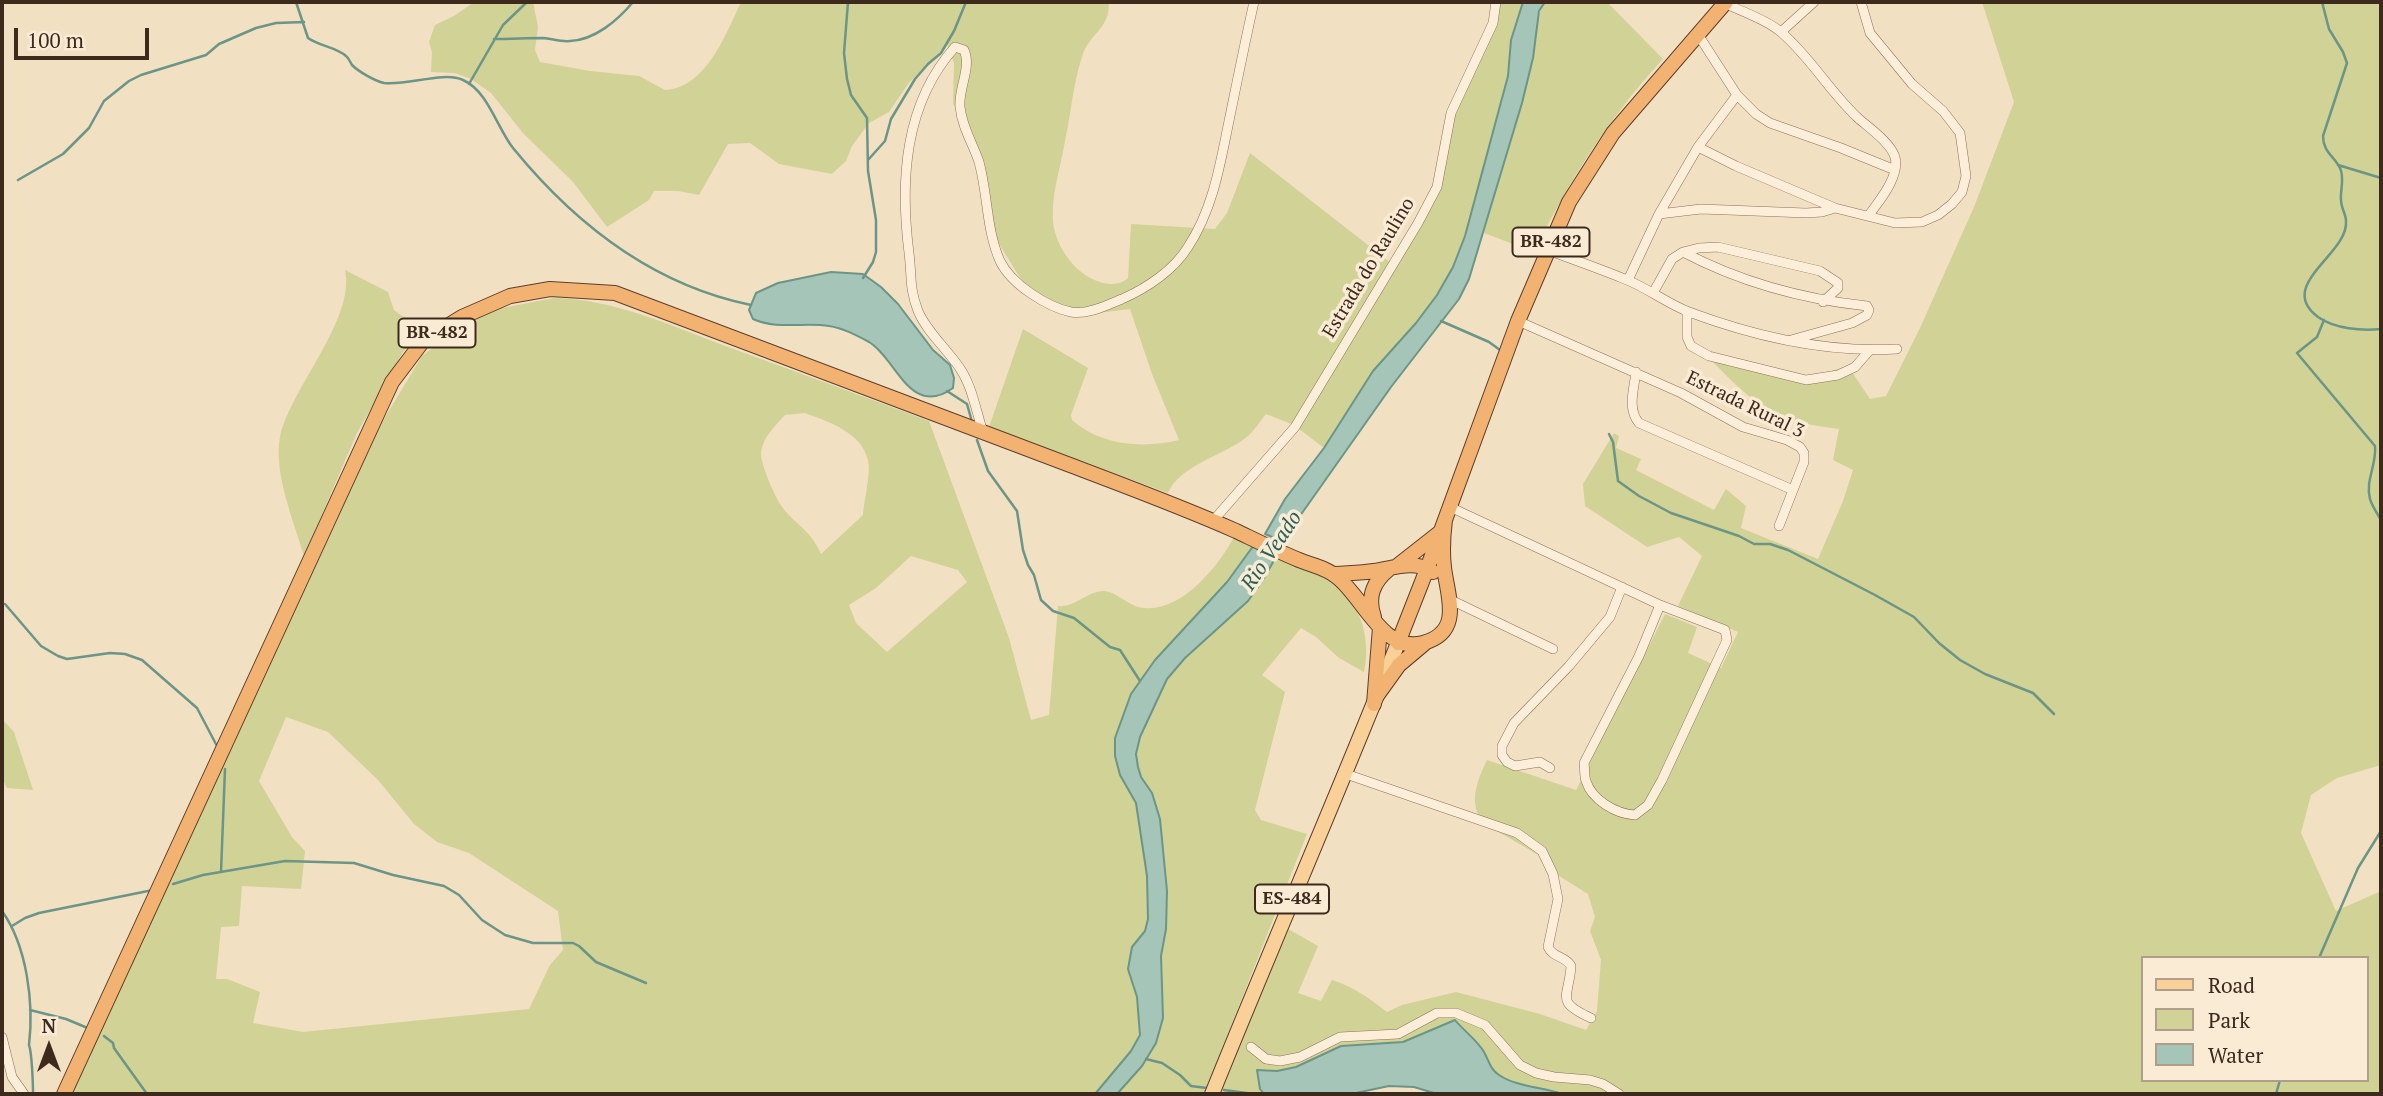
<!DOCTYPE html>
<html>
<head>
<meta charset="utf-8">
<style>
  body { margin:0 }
  #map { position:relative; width:2383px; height:1096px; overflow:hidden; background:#f2e0c3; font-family:"PT Serif",serif }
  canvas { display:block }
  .frame { position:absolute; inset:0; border:4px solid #3d2a1d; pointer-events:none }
  .legend { position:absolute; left:2141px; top:956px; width:228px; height:126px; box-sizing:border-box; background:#f9ebd4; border:2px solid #ae9e8b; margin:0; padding:9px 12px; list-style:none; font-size:21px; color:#3d2a1d }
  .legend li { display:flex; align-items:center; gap:14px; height:35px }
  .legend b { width:35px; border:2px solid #ae9e8b }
  .north { position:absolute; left:14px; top:1012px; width:70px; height:70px; -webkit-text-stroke:5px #f9ebd4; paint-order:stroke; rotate:0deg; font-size:19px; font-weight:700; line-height:28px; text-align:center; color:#3d2a1d }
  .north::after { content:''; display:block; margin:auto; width:24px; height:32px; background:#3d2a1d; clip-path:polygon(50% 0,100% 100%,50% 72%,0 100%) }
  .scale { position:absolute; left:14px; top:28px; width:135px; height:32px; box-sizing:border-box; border:4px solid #3d2a1d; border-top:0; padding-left:9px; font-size:21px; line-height:24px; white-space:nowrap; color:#3d2a1d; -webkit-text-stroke:5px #f9ebd4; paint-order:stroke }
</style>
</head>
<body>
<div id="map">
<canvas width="2383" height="1096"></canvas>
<div class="frame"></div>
<ul class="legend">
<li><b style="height:9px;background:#f9d198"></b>Road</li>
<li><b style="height:19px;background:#d1d296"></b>Park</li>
<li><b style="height:19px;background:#a6c5b9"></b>Water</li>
</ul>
<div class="north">N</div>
<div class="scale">100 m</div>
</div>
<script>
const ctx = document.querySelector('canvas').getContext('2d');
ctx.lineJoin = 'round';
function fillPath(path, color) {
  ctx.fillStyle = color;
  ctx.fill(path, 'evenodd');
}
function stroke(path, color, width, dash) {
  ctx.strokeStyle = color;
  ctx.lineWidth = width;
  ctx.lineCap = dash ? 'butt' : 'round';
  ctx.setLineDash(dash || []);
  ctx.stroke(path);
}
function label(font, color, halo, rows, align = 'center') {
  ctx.font = font + ' "PT Serif",serif';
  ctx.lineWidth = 7;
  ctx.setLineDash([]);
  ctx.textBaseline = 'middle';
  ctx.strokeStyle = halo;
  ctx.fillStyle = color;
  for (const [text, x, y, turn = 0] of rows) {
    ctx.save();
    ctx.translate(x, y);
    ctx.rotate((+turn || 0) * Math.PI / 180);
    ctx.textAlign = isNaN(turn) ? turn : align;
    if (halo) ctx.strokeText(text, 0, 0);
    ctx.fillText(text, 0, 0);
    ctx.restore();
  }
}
const green = new Path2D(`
  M474,2H533L538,27L535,50L540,62L590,71L639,76L665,90C706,88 726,34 741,2H1109C1110,30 1088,34 1082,57C1073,84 1071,114 1065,141C1061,166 1051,195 1053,220C1054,240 1068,263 1084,274C1096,283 1116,289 1128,278L1131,224L1215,229L1227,213L1250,153L1391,263L1433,199L1458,105L1498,2H1523L1511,40L1508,76L1465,236L1453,267L1437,295L1416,323L1373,371L1324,448L1294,425L1266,414C1260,421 1255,430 1248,436C1228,454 1179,465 1168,493L989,427L1023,329L1088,368L1071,415L1072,420C1100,445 1142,449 1179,440L1152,374L1130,309L1090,314L1035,297L1017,273L995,237L969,140L953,103L954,63L947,44L908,84L889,112L869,123L852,146L846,161L832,174L779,164L750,143L728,144L699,195L678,191H654L649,200L607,227L573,182L523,133L491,93L471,79L455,73L431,72L432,52L429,42L435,25L454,16Z
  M1545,2H1607L1663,59C1608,119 1570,179 1534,252L1484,233C1497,180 1516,128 1529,76C1535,52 1532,23 1545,2Z
  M1982,2H2381V765L2337,778L2311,795L2301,833L2336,911L2381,891V1094H1562L1516,1083L1497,1074L1489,1065L1479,1045L1455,1020L1403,1042L1341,1046L1296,1067L1277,1071L1257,1070L1260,1088L1264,1094H1218L1283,926L1318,946L1298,993L1321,1001L1332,980C1354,987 1369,998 1387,1012L1402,1005L1456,992L1540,1014L1586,1030L1597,1011L1601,960L1590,931L1595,917L1588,894L1551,871L1547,860L1483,823C1468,802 1477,781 1487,760L1576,790L1665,614L1697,627L1688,653L1721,668L1738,632L1678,606L1702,556L1679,537L1647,547L1585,506L1583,484L1614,433L1619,436L1616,448L1641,459L1636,470L1714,510L1726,489L1746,506L1741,528L1818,559L1843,501L1853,470L1833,460L1839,429C1776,422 1754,405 1711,360L1811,377L1848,366L1870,399L1886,396L1920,328L1974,207L2014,102ZM2143,958H2367V1080H2143Z
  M345,270L388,292L394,310L423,331L415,337L403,352L357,433L304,556C294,522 273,472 280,437C290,389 356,319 345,270Z
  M554,298C614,299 672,326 728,347C795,371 862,396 929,421L1009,638L1031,720L1049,715L1058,606C1075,608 1087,591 1104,591C1116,592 1126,603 1138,607C1178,617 1218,567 1234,537L1254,545L1227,582L1155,660L1131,694L1115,738V756L1120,775L1136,803L1147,876L1148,919L1145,931L1132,947L1128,969L1137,997L1140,1035L1131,1051L1095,1094H72L337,520L362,460L381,424L422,356L458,327L478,316L502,308ZM805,413C829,422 861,432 868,460C871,473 864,501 863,515L821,554C810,528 793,524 780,504C774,494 760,463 761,452C763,437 776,425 785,415ZM911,556L958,570L967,582L887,652L856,623L849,605L876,588ZM286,717L328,732L378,780L414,824L437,842L469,853L558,911L563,950L550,965L529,1009L303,1032L253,1023L260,992L227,979H216L221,927L239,926L242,886L301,889L305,851L292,837L259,781Z
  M1277,555C1291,560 1306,564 1318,571C1355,591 1373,631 1364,672L1339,658L1316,637L1301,628L1262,675L1285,692L1255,810L1261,820L1307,834L1204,1094H1117L1142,1066L1156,1043L1163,1018L1161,956L1166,929L1167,891L1160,819L1152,793L1141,777L1138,767L1136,754L1140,737L1167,679L1185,658L1248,601L1263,580Z
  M2,719L14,732L33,790L7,788L2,778Z`);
const water = new Path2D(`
  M1523,2H1545L1539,11L1533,58L1522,103L1469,279L1459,299L1391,387L1295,523L1284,542L1265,534L1285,499L1324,448L1373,371L1416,323L1437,295L1453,267L1465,236L1508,76L1511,40Z
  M831,272L863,274L881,287L898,304L933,350L950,365L954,378L953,388C910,419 896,358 869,342C856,335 843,328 829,326C804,322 777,330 753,319L749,310L756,293L778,283Z
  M1254,545L1277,555L1263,580L1248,601L1185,658L1167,679L1140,737L1136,754L1138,767L1141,777L1152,793L1160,819L1167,891L1166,929L1161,956L1163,1018L1156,1043L1142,1066L1117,1094H1095L1131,1051L1140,1035L1137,997L1128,969L1132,947L1145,931L1148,919L1147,876L1136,803L1120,775L1115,756V738L1131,694L1155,660L1227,582Z
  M1455,1020C1463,1030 1478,1041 1484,1052C1489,1061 1490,1069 1499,1075C1517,1087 1542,1087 1562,1094H1437L1414,1087L1389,1086L1351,1094H1264L1260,1089L1257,1070L1277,1071L1296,1067L1341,1046L1403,1042Z`);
const stream = new Path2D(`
  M296,2L308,38C319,46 336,47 346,56C349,58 350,62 352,65C359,72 375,81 384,83C407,86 443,71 463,80C488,91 497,128 513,148C575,224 653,285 751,305
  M848,2L844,53L847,79L851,95L867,118L868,171L876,220V252L873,262L863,278
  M2322,2L2329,29L2343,52L2347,63L2323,136C2323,152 2334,156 2340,168C2345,178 2340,190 2341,200C2341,208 2346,214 2346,221C2349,254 2275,285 2318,317C2335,329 2362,331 2381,329
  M494,39C511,39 527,38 543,38C553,39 561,42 570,41C595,40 618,20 633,2
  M469,84L503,25L527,2
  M868,160L885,141L891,119L915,79L928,64L941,53L954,31L966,2
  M2338,165L2381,178
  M18,180L63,154L89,128L104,101L129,81L141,75L206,55L219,44L256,28L276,23L304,22
  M2324,320L2317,337L2297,353L2375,446C2377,464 2365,481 2370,499C2372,506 2377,513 2381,520
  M1441,321L1489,342L1500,350
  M947,391L967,404L972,422
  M1609,434L1613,442L1618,481L1639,496L1671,513L1739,536L1754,544H1770L1788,550L1875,595L1914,617L1939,643L1960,660L1985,674L2033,693L2054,714
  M977,440L988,471L1017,511L1023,550L1028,565L1034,575L1041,600L1053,611L1074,618L1110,647L1120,650L1140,681
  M5,604L41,646L58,656L67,659L110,653L125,654L142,660L197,708L218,748
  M221,872L225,769
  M173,884L203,875L285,861L354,863L393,875L444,886L459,895L482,920L505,935L533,943H573L579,946L596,962L646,983
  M2,911C27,946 34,1003 29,1045C32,1053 33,1085 33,1094
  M12,926L25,918L39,913L153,890
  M2319,958L2358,868L2381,831
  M30,1010L66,1019L90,1029
  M104,1036L113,1043L114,1048L147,1094
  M1146,1059L1162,1063L1180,1075L1191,1086L1207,1088
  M1224,1090L1254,1094
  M2276,1094L2280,1080`);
const minor = new Path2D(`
  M1724,3C1743,12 1767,20 1782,33C1811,58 1830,92 1858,118C1869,128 1890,142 1895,157C1900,177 1879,201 1869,215
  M1781,32L1814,2
  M1697,33L1737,95L1756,114L1770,123L1841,148L1895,170
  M1698,147L1736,166L1835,208L1895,223L1922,222L1938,215L1952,204L1962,192L1966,176L1960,133L1943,111L1912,84L1870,33L1861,2
  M1659,214L1701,209L1806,213L1822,212L1835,208
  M1548,250C1574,260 1601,269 1627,280C1649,289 1668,304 1689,312C1756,337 1825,353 1897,349
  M1683,252C1742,283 1801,299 1867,306L1869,310L1867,315L1852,323L1791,340
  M1628,280L1659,214L1698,147L1737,95
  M1653,293L1672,259L1683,252L1699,248L1718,247L1820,271L1838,283V288L1823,302
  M1687,311V337L1691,346L1709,356L1806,380L1838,375L1855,367L1869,351
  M1518,321L1681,393L1743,427L1787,440L1800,447L1804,453V462L1779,526
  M1636,372C1634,389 1627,409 1639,423L1793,490
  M983,432C976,411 972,385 959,367C946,348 927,332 918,311C909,287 912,277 909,253C900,181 904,104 955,47L964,50C972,67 958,89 960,107C962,127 973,144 979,162C988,195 986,229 1000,261C1011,284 1047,307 1071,312C1088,315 1107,305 1122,299C1147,288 1174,270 1188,247C1213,209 1220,165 1229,121C1237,82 1245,42 1254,2
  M1450,507L1660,605L1725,630L1727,640L1662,780L1648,805L1635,815C1616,814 1592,800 1586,781C1584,776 1585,769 1584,763L1639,656L1660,605
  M1212,522L1295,427L1418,223L1437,187L1451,113L1493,23L1496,2
  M1451,600L1553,649
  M1550,768L1540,762L1515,766L1507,762L1502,755V746L1514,723L1569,666L1610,617L1622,587
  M1346,774L1517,833L1542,851L1553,874L1558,899L1548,947C1553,958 1566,956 1571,966C1569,998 1554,1001 1591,1018
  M2,1037L12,1077L24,1094
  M1251,1047L1266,1059L1280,1061L1300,1057L1340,1037L1398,1034L1437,1013H1456L1485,1025L1520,1065L1536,1073L1554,1077L1590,1080L1603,1084L1619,1094`);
const primary = new Path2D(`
  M1212,1094C1273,943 1338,794 1398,643`);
const trunk = new Path2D(`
  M1397,566L1439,533
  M1335,574C1348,573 1361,573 1374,571C1394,568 1414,559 1433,572
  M1374,617C1367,597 1373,582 1389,569
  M1398,643L1427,569L1518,321L1569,202L1613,133L1726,2
  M1376,697L1399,665L1424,644
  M1374,704L1380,627
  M64,1094L392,382L423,341L462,317L510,296L550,289L615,293C767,351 918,407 1070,465C1125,486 1182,507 1236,531C1257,541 1277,551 1299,560C1311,565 1327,568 1337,577C1364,598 1383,654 1423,643C1464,632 1447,595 1444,567C1442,551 1443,536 1445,520`);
const shields = [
  [1551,242,77],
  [437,333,77],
  [1292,899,74]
];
const shieldNames = [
  ["BR-482",1551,242],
  ["BR-482",437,333],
  ["ES-484",1292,899]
];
const streetNames = [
  ["Estrada do Raulino",1369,268,-59],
  ["Estrada Rural 3",1745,405,26]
];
const waterNames = [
  ["Rio Veado",1272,551,-56]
];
fillPath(green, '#d1d296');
fillPath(water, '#a6c5b9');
stroke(water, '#6b9586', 2);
stroke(stream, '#6b9586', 2.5);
stroke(minor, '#8f7058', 10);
stroke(primary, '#5d3e2c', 16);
stroke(trunk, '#5d3e2c', 16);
stroke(minor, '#fceed8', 9);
stroke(primary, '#f9d198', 14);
stroke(trunk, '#f2b372', 14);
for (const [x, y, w] of shields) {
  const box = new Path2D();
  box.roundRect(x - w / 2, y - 14.5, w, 29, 5);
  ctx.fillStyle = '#f9ebd4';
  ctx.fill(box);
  stroke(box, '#3d2a1d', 2);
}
label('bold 18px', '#3d2a1d', null, shieldNames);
label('19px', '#3d2a1d', '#f9ebd4', streetNames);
label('italic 21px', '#2b5f57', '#f9ebd4', waterNames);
</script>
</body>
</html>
